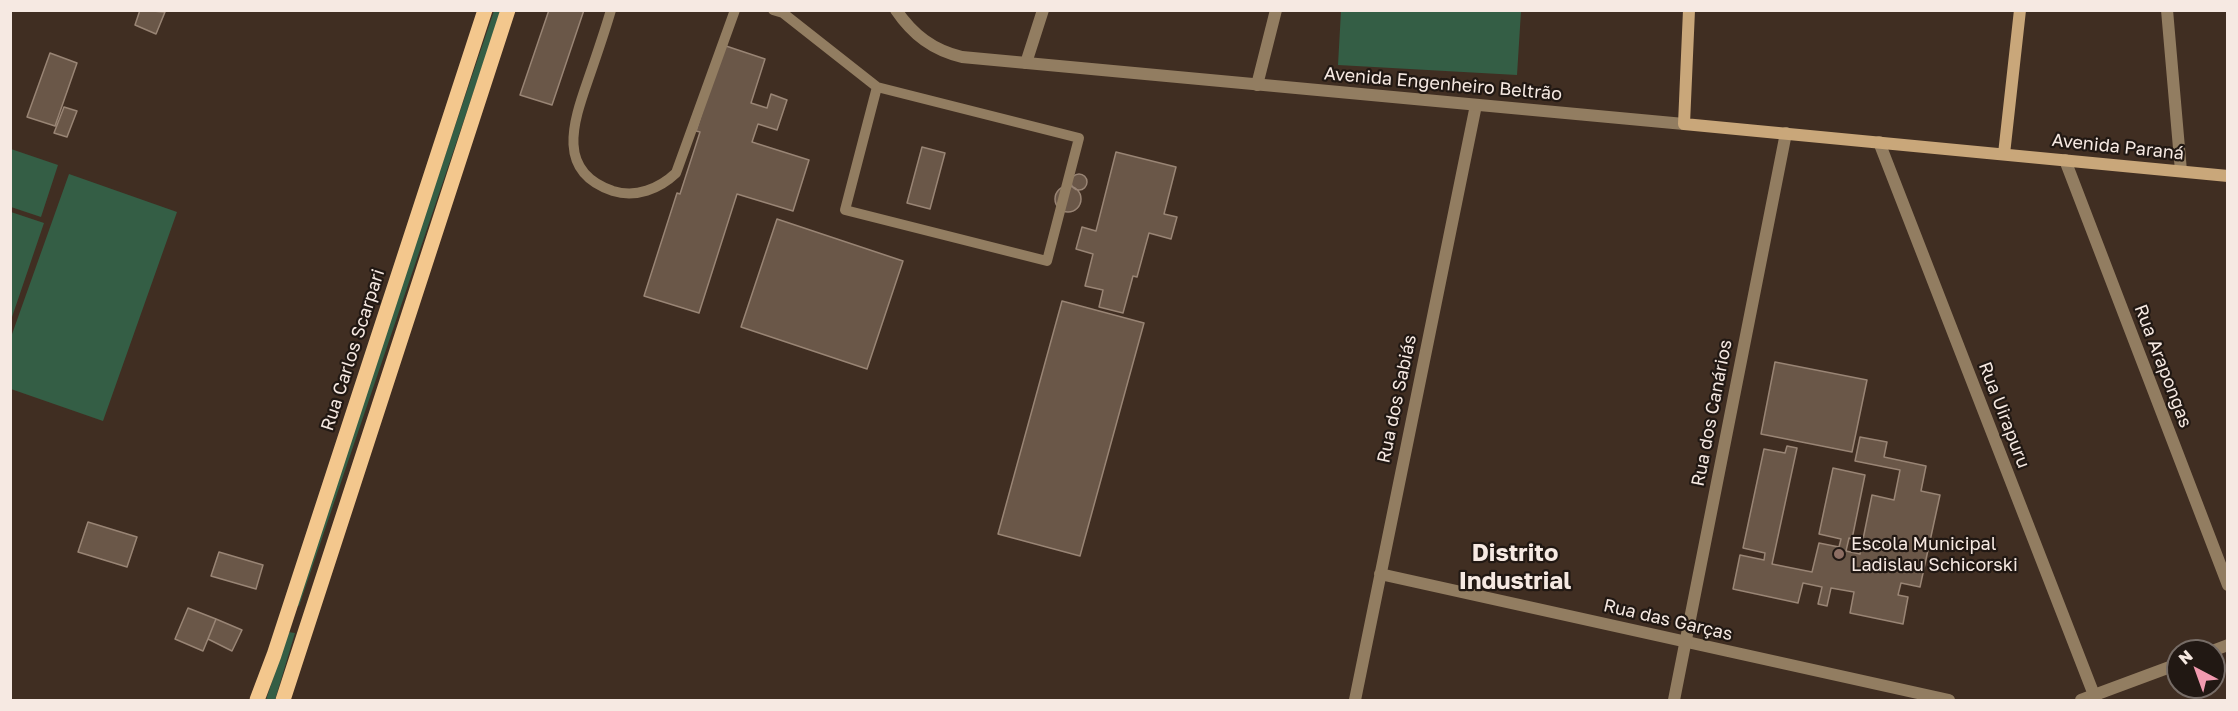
<!DOCTYPE html>
<html>
<head>
<meta charset="utf-8">
<style>
  body { margin:0 }
  #map { position:relative; width:2238px; height:711px; overflow:hidden; background:#402e22; font-family:"Golos Text",sans-serif }
  canvas { display:block }
  .frame { position:absolute; inset:0; border:12px solid #f6e9e2; pointer-events:none }
  .north { position:absolute; left:2166px; top:639px; width:60px; height:60px; box-sizing:border-box; background:#211813; border:2px solid #766c66; border-radius:50%; rotate:319deg; font-size:16px; font-weight:700; line-height:24px; text-align:center; color:#f6e9e2 }
  .north::after { content:''; display:block; margin:auto; width:21px; height:27px; background:#f29ab0; clip-path:polygon(50% 0,100% 100%,50% 72%,0 100%) }
</style>
</head>
<body>
<div id="map">
<canvas width="2238" height="711"></canvas>
<div class="frame"></div>
<div class="north">N</div>
</div>
<script>
const ctx = document.querySelector('canvas').getContext('2d');
ctx.lineJoin = 'round';
function fillPath(path, color) {
  ctx.fillStyle = color;
  ctx.fill(path, 'evenodd');
}
function stroke(path, color, width, dash) {
  ctx.strokeStyle = color;
  ctx.lineWidth = width;
  ctx.lineCap = dash ? 'butt' : 'round';
  ctx.setLineDash(dash || []);
  ctx.stroke(path);
}
function label(font, color, halo, rows, align = 'center') {
  ctx.font = font + ' "Golos Text",sans-serif';
  ctx.lineWidth = 4.5;
  ctx.setLineDash([]);
  ctx.textBaseline = 'middle';
  ctx.strokeStyle = halo;
  ctx.fillStyle = color;
  for (const [text, x, y, turn = 0] of rows) {
    ctx.save();
    ctx.translate(x, y);
    ctx.rotate((+turn || 0) * Math.PI / 180);
    ctx.textAlign = isNaN(turn) ? turn : align;
    if (halo) ctx.strokeText(text, 0, 0);
    ctx.fillText(text, 0, 0);
    ctx.restore();
  }
}
const green = new Path2D(`
  M494,11H501L299,606L293,604Z
  M1341,11H1521L1517,75L1338,65Z
  M11,149L58,165L41,217L11,207Z
  M69,174L177,212L103,421L11,389V337Z
  M11,212L44,223L11,320L10,212Z
  M288,632L295,633L275,700H266Z`);
const building = new Path2D(`
  M140,10L165,12L156,34L135,25Z
  M549,10H584L552,105L520,95Z
  M723,45L765,59L751,103L767,108L771,94L787,100L777,130L758,124L752,142L809,160L793,211L737,194L699,313L644,296L677,193L680,194L700,132L696,131Z
  M50,53L77,63L55,126L27,117Z
  M64,107L77,111L67,137L54,133Z
  M922,147L945,153L930,209L907,203Z
  M1116,152L1176,167L1164,214L1177,217L1171,239L1149,233L1137,277L1133,276L1123,313L1099,307L1103,290L1085,286L1093,254L1076,249L1082,227L1096,231Z
  M1071 182a8 8 0 1 1 16 0a8 8 0 1 1-16 0Z
  M1055 199a13 13 0 1 1 26 0a13 13 0 1 1-26 0Z
  M777,219L903,261L867,369L741,327Z
  M1062,301L1144,323L1080,556L998,534Z
  M1775,362L1867,380L1852,452L1761,434Z
  M1860,437L1887,442L1884,457L1926,466L1921,491L1940,495L1920,587L1901,583L1898,595L1908,597L1903,624L1850,613L1854,592L1831,588L1827,606L1818,604L1822,587L1803,583L1798,603L1733,589L1740,555L1764,560L1765,553L1743,548L1764,449L1785,453L1787,446L1797,448L1772,564L1812,572L1819,543L1839,547L1841,539L1819,534L1833,468L1865,475L1852,539L1849,538L1846,551L1860,554L1872,495L1894,500L1900,470L1855,461Z
  M88,522L137,537L127,567L78,552Z
  M219,552L263,565L256,589L211,576Z
  M188,608L216,619L203,651L175,639Z
  M216,619L242,630L232,651L208,639Z`);
const service = new Path2D(`
  M611,10C604,34 596,57 588,80C573,123 556,172 613,191C636,198 659,189 676,173L735,10
  M773,10L783,13L877,87L1079,138L1047,261L845,210L877,87`);
const minor = new Path2D(`
  M2167,10L2181,171
  M1026,63L1043,10
  M1257,85L1276,10
  M2065,160L2228,585
  M1380,574L1949,700
  M2212,651L2228,645
  M1355,700L1476,105
  M2081,700L2178,664`);
const tertiary = new Path2D(`
  M896,10C913,35 933,50 962,57L1684,124
  M1879,142L2096,700
  M1674,700L1786,133`);
const secondary = new Path2D(`
  M1689,10L1684,124L2228,176
  M2004,154L2020,10`);
const primary = new Path2D(`
  M257,700L274,655L485,10
  M283,700L508,10`);
const markers = [
  [1839,554,6,"#8d6e63"]
];
const streetNames = [
  ["Avenida Engenheiro Beltrão",1443,84,5],
  ["Avenida Paraná",2118,147,6],
  ["Rua Carlos Scarpari",353,350,-72],
  ["Rua Arapongas",2163,366,69],
  ["Rua dos Sabiás",1397,399,-78],
  ["Rua dos Canários",1712,413,-79],
  ["Rua Uirapuru",2004,415,69],
  ["Rua das Garças",1668,620,13]
];
const poiNames = [
  ["Escola Municipal",1851,544],
  ["Ladislau Schicorski",1851,565]
];
const districtNames = [
  ["Distrito",1515,553],
  ["Industrial",1515,581]
];
fillPath(green, '#345e45');
fillPath(building, '#6a5748');
stroke(building, '#998575', 1.5);
stroke(service, '#927d61', 10);
stroke(minor, '#927d61', 12);
stroke(tertiary, '#927d61', 12);
stroke(secondary, '#c9a77a', 12);
stroke(primary, '#f3c78d', 15);
for (const [x, y, r, color] of markers) {
  const dot = new Path2D();
  dot.arc(x, y, r, 0, 2 * Math.PI);
  ctx.fillStyle = color;
  ctx.fill(dot);
  stroke(dot, '#211813', 2);
}
label('18px', '#f6e9e2', '#211813', streetNames);
label('18px', '#f6e9e2', '#211813', poiNames, 'left');
label('bold 24px', '#f6e9e2', '#211813', districtNames);
</script>
</body>
</html>
